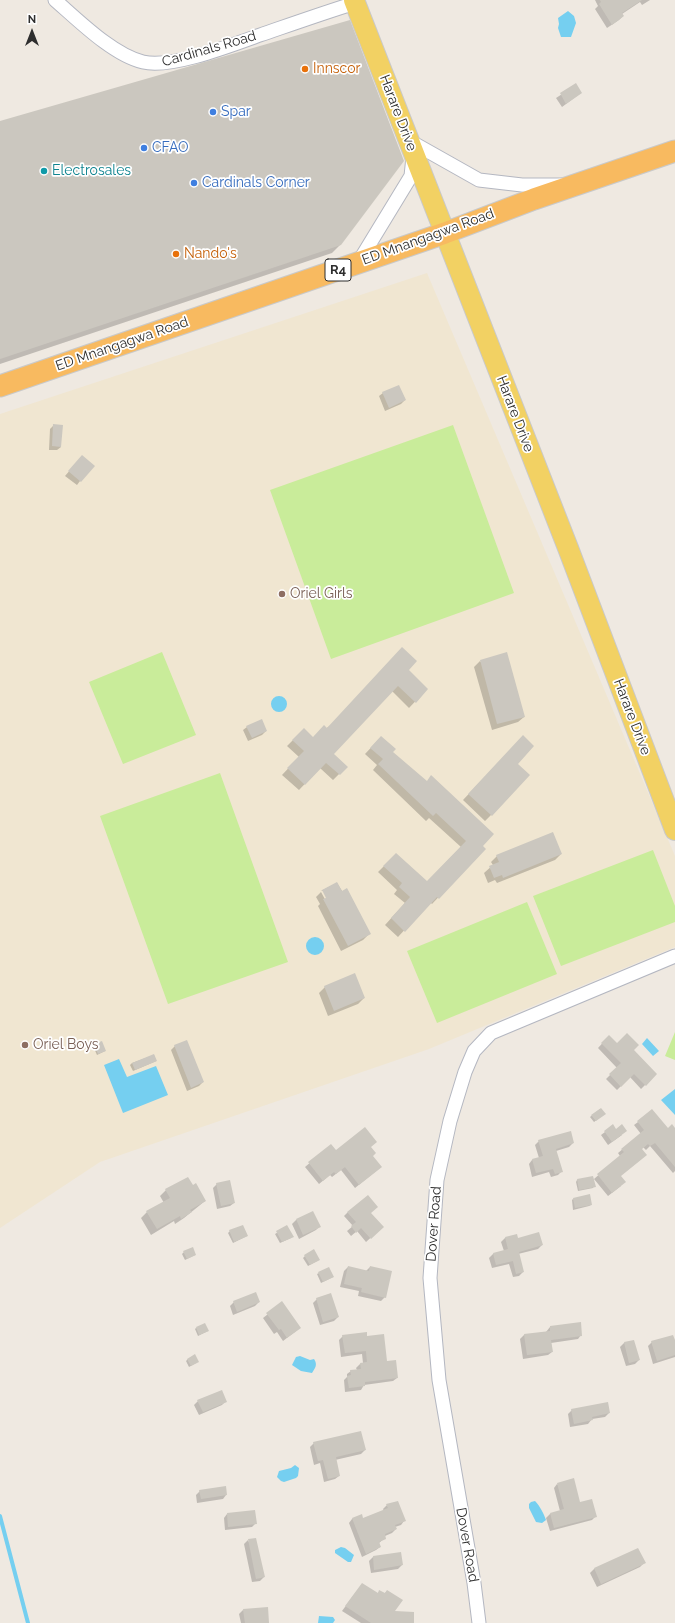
<!DOCTYPE html>
<html>
<head>
<meta charset="utf-8">
<style>
  body { margin:0 }
  #map { position:relative; width:675px; height:1623px; overflow:hidden; background:#efe9e1; font-family:Raleway,sans-serif }
  canvas { display:block }
  .north { position:absolute; left:12px; top:12px; width:40px; height:40px; -webkit-text-stroke:3px #fff; paint-order:stroke; rotate:0deg; font-size:11px; font-weight:700; line-height:16px; text-align:center; color:#2e2e2e }
  .north::after { content:''; display:block; margin:auto; width:14px; height:18px; background:#2e2e2e; clip-path:polygon(50% 0,100% 100%,50% 72%,0 100%) }
</style>
</head>
<body>
<div id="map">
<canvas width="675" height="1623"></canvas>
<div class="north">N</div>
</div>
<script>
const ctx = document.querySelector('canvas').getContext('2d');
ctx.lineJoin = 'round';
function fillPath(path, color) {
  ctx.fillStyle = color;
  ctx.fill(path, 'evenodd');
}
function stroke(path, color, width, dash) {
  ctx.strokeStyle = color;
  ctx.lineWidth = width;
  ctx.lineCap = dash ? 'butt' : 'round';
  ctx.setLineDash(dash || []);
  ctx.stroke(path);
}
function label(font, color, halo, rows, align = 'center') {
  ctx.font = font + ' Raleway,sans-serif';
  ctx.lineWidth = 3.5;
  ctx.setLineDash([]);
  ctx.textBaseline = 'middle';
  ctx.strokeStyle = halo;
  ctx.fillStyle = color;
  for (const [text, x, y, turn = 0] of rows) {
    ctx.save();
    ctx.translate(x, y);
    ctx.rotate((+turn || 0) * Math.PI / 180);
    ctx.textAlign = isNaN(turn) ? turn : align;
    if (halo) ctx.strokeText(text, 0, 0);
    ctx.fillText(text, 0, 0);
    ctx.restore();
  }
}
const education = new Path2D(`
  M427,273L675,856V947L429,1049L100,1162L0,1228V414Z`);
const pitch = new Path2D(`
  M453,425L514,593L331,659L270,490Z
  M162,652L196,735L123,764L89,682Z
  M220,773L288,962L168,1004L100,816Z
  M653,850L675,906V922L561,966L533,896Z
  M527,902L557,974L437,1023L407,951Z
  M675,1032V1060L665,1056Z`);
const water = new Path2D(`
  M568,11L574,16L576,23L571,37H561L558,28L559,24L558,18Z
  M271 704a8 8 0 1 1 16 0a8 8 0 1 1-16 0Z
  M306 946a9 9 0 1 1 18 0a9 9 0 1 1-18 0Z
  M647,1038L659,1051L653,1056L642,1044Z
  M119,1059L127,1077L156,1066L168,1095L123,1113L104,1065Z
  M675,1089V1115L661,1100Z
  M300,1356L310,1360L314,1359C318,1365 315,1368 312,1373L301,1371L292,1365L296,1357Z
  M295,1465L299,1468L298,1476L296,1478L284,1482L281,1481L277,1477L279,1471L291,1468Z
  M535,1501C540,1506 544,1514 546,1520L542,1523L536,1522L529,1508V1504L531,1502Z
  M341,1547L345,1548L354,1555L351,1562H348L335,1553V1550Z
  M319,1616L333,1617L335,1620L333,1623H318Z`);
const shadow = new Path2D(`
  M595,0H650L642,5L640,2L622,14L623,16L619,20L607,28L595,9L598,6Z
  M576,85L581,93L562,107L556,98Z
  M0,122L340,245L332,253L0,364Z
  M383,393L405,400L401,404L385,411L379,396Z
  M54,425L61,447L57,450H49L50,429Z
  M78,461L80,481L77,485L65,476Z
  M480,661L524,717L518,722L492,730L474,667Z
  M407,670L427,689L409,708L392,691L332,754L346,767L333,780L320,768L299,790L282,775L299,757L287,746L298,735L313,738Z
  M247,727L266,731L262,735L248,741L243,730Z
  M381,737L392,752L484,849L432,904L430,902L398,937L385,925L405,903L394,894L397,890L378,872L390,860L427,882L461,847L429,818L426,821L373,770L377,765L365,754Z
  M517,743L516,764L491,815L485,821L463,800Z
  M561,854L555,860L497,883L495,880L488,883L484,873L493,865L491,862L497,856Z
  M337,883L369,934L363,940L341,951L318,906L320,904L316,897L321,892L327,903L329,902L324,891H321Z
  M325,987L364,998L358,1004L328,1016L319,993Z
  M609,1036L617,1044L632,1050L656,1074L641,1089L630,1077L617,1090L606,1079L617,1068L598,1048Z
  M95,1045L105,1051L97,1055L93,1046Z
  M175,1046L203,1082L199,1086L187,1091L171,1050Z
  M154,1055L156,1061L154,1062L133,1071L130,1065L132,1063Z
  M600,1109L603,1115L594,1122L590,1117Z
  M638,1122L667,1129L675,1130V1171L673,1173L650,1146L646,1150L643,1147L620,1176L621,1186L608,1196L594,1179L620,1156L618,1153L641,1134L634,1125Z
  M616,1130L622,1135L608,1145L601,1135L605,1132Z
  M539,1141L573,1143L569,1147L556,1151L562,1171L558,1175L551,1177L549,1172L532,1177L529,1164L532,1160L539,1158L535,1145Z
  M331,1145L336,1151L370,1148L371,1156L381,1167L355,1188L341,1170L332,1177L330,1175L319,1184L305,1167Z
  M592,1177L594,1186L593,1188L578,1191L576,1182L577,1180Z
  M217,1184L234,1203L230,1206L217,1209L213,1188Z
  M166,1190L205,1201L184,1218L175,1224L174,1221L151,1235L141,1218L147,1212L164,1203L160,1196Z
  M573,1199L591,1205L589,1206L573,1210L572,1200Z
  M348,1212L370,1213L378,1231L366,1242L357,1231L351,1236L347,1231L353,1226L344,1216Z
  M313,1213L320,1226L316,1230L299,1239L292,1224L296,1220Z
  M287,1227L291,1238L280,1243L275,1234Z
  M230,1231L247,1236L233,1243L228,1233Z
  M516,1235L518,1239L542,1245L538,1249L518,1254L523,1272L519,1276L513,1277L509,1264L492,1268L489,1258L493,1254L504,1251L501,1242L505,1238Z
  M184,1252L195,1255L185,1260L182,1254Z
  M305,1256L317,1261L308,1266L303,1258Z
  M348,1267L366,1271L370,1267L385,1297L381,1301L358,1296L359,1291L340,1287L344,1271Z
  M319,1273L333,1277L321,1283L317,1274Z
  M317,1299L338,1317L334,1321L320,1325L313,1303Z
  M234,1302H259L255,1306L233,1315L230,1306Z
  M282,1303L296,1331L283,1341L277,1332L274,1334L263,1318Z
  M550,1327L581,1335L578,1339L551,1343L552,1352L548,1355L523,1359L520,1339L524,1335L546,1332Z
  M196,1328L208,1331L198,1336L195,1329Z
  M343,1336L366,1337L397,1378L393,1381L364,1385L361,1390L345,1392L344,1380L347,1377V1374L351,1371L357,1370L356,1368L360,1364L363,1363L362,1354L341,1357L339,1340Z
  M633,1341L639,1360L635,1364L626,1366L620,1347L624,1343Z
  M652,1342L675,1344V1357L653,1364L648,1346Z
  M188,1359L196,1363L189,1367L186,1361Z
  M198,1401H226L222,1405L199,1415L194,1405Z
  M572,1410L609,1413L605,1417L592,1419L588,1424L570,1427L568,1414Z
  M314,1443L365,1450L361,1454L335,1460L339,1476L335,1479L324,1482L320,1463L314,1465L310,1447Z
  M557,1484L580,1503L596,1516L592,1520L550,1531L546,1518L550,1514L560,1511L554,1488Z
  M200,1491L226,1495L223,1499L197,1503L196,1495Z
  M387,1505L404,1521L401,1525L395,1527L396,1529L392,1533L385,1536V1538L379,1543L380,1547L376,1550L362,1557L349,1523L352,1519L361,1515L362,1519L384,1511L383,1509Z
  M227,1514L256,1523L252,1527L225,1530L224,1518Z
  M248,1540L264,1577L260,1581L252,1582L244,1544Z
  M638,1549L644,1563L640,1567L597,1587L590,1573L594,1569Z
  M400,1553L402,1565L398,1569L371,1573L369,1561L373,1557Z
  M362,1584L377,1594L379,1592L384,1594L387,1591L393,1612L413,1623H361L342,1611Z
  M243,1610L268,1623H241L239,1614Z`);
const stream = new Path2D(`
  M0,1516L28,1623`);
const building = new Path2D(`
  M600,0H642L622,13L624,16L612,25L599,4L601,2Z
  M350,20L404,161L341,245L0,359V121Z
  M576,83L582,93L566,104L560,93Z
  M399,385L406,400L389,408L382,392Z
  M53,424L63,425L61,447L52,446Z
  M82,455L95,466L81,482L68,471Z
  M402,647L417,661L409,670L428,689L416,703L398,686L334,754L348,767L340,775L326,763L305,785L287,768L304,751L292,740L304,728L313,737L324,725L327,728Z
  M507,652L525,717L497,724L480,660Z
  M262,719L267,731L252,738L246,726Z
  M523,735L534,746L518,764L530,775L492,816L468,794Z
  M381,736L396,749L393,752L427,781L431,775L494,834L483,846L486,849L439,899L437,897L405,932L391,918L410,897L399,887L402,883L383,866L396,853L427,881L466,841L436,813L433,816L378,764L383,759L370,748Z
  M553,832L562,854L503,878L502,875L494,878L489,866L499,862L496,855Z
  M337,882L342,891L347,888L371,934L348,946L323,899L326,898L322,890Z
  M355,973L365,998L334,1011L324,986Z
  M627,1033L639,1045L634,1050L657,1074L646,1086L634,1074L621,1087L609,1074L621,1063L601,1043L609,1035L617,1043Z
  M187,1040L204,1082L191,1088L174,1045Z
  M102,1041L106,1051L98,1054L94,1044Z
  M154,1054L157,1061L135,1070L132,1063Z
  M601,1108L606,1114L596,1121L591,1115Z
  M652,1109L668,1128L672,1124L675,1128V1167L655,1143L650,1146L648,1144L642,1149L647,1155L621,1176L626,1182L612,1193L597,1174L624,1152L621,1149L644,1130L637,1121Z
  M613,1124L616,1129L622,1124L627,1131L612,1142L604,1131Z
  M365,1127L377,1142L371,1147L376,1153L373,1156L382,1167L359,1185L345,1167L336,1174L334,1172L323,1181L308,1162L331,1144L336,1150Z
  M571,1131L574,1143L556,1149L563,1172L555,1174L553,1169L536,1173L532,1159L543,1156L538,1140Z
  M593,1176L596,1187L579,1190L577,1179Z
  M188,1177L193,1185L196,1183L206,1201L190,1210L192,1212L181,1219L180,1216L157,1229L146,1211L170,1198L165,1189Z
  M230,1180L235,1203L221,1206L216,1183Z
  M590,1194L592,1205L575,1208L573,1198Z
  M368,1195L378,1207L371,1213L384,1227L371,1239L361,1228L356,1233L351,1226L356,1222L347,1212Z
  M313,1211L321,1227L303,1235L296,1219Z
  M243,1225L248,1236L234,1242L229,1230Z
  M287,1225L294,1237L282,1242L276,1231Z
  M539,1232L543,1245L519,1252L524,1272L516,1274L513,1261L496,1265L493,1253L508,1249L505,1237L517,1234L518,1238Z
  M193,1247L196,1255L187,1259L183,1251Z
  M314,1249L320,1260L310,1265L304,1255Z
  M348,1266L369,1271L370,1266L392,1271L386,1298L361,1292L362,1288L344,1284Z
  M329,1267L334,1277L323,1282L318,1272Z
  M256,1292L260,1302L237,1312L233,1301Z
  M331,1293L339,1317L323,1322L316,1298Z
  M282,1301L301,1328L287,1338L281,1329L279,1330L266,1313Z
  M581,1322L582,1336L551,1340L553,1352L527,1355L524,1334L550,1331V1326Z
  M205,1323L209,1331L199,1335L196,1327Z
  M367,1332V1336L384,1334L387,1361L396,1360L398,1378L365,1382V1386L349,1388L347,1376L351,1375L350,1370L361,1369L360,1363L367,1362L366,1351L345,1353L342,1335Z
  M673,1335L675,1340V1355L657,1361L651,1341Z
  M634,1340L640,1360L629,1363L624,1342Z
  M195,1354L199,1362L191,1366L187,1359Z
  M222,1390L227,1402L203,1412L197,1400Z
  M608,1402L610,1413L592,1417L593,1420L574,1424L571,1409Z
  M361,1431L366,1450L336,1457L340,1476L328,1479L323,1460L318,1461L313,1442Z
  M574,1478L580,1502L592,1499L597,1517L554,1528L550,1513L564,1509L557,1483Z
  M226,1486L227,1495L201,1499L199,1490Z
  M398,1501L406,1521L395,1525L397,1529L385,1534L386,1539L379,1542L381,1547L366,1554L352,1518L362,1514L363,1518L388,1508L386,1504Z
  M255,1510L257,1524L228,1527L227,1513Z
  M256,1538L265,1577L256,1579L248,1539Z
  M638,1548L646,1563L601,1584L594,1568Z
  M401,1552L403,1565L374,1570L373,1556Z
  M362,1583L378,1593L379,1590L385,1593L387,1590L403,1600L395,1611L414,1612V1623H371L345,1606Z
  M268,1607L269,1623H245L243,1609Z`);
const minor = new Path2D(`
  M55,0C78,20 113,55 143,62C171,69 232,45 260,35C292,24 323,13 355,3
  M408,140L479,180L522,185H562
  M358,263L411,176L413,157
  M479,1623L474,1583L439,1380L430,1278L437,1180L450,1121L465,1072L474,1051L491,1033L675,956`);
const primary = new Path2D(`
  M354,0L568,548L675,830`);
const trunk = new Path2D(`
  M0,386L445,233L534,199L675,151`);
const markers = [
  [305,69,4,"#e8710a"],
  [213,112,4,"#3f7fe0"],
  [144,148,4,"#3f7fe0"],
  [44,171,4,"#0f9aa8"],
  [194,183,4,"#3f7fe0"],
  [176,254,4,"#e8710a"],
  [282,594,4,"#8d6e63"],
  [25,1045,4,"#8d6e63"]
];
const shields = [
  [338,270,26]
];
const shieldNames = [
  ["R4",338,270]
];
const streetNames = [
  ["Cardinals Road",209,49,-16],
  ["Harare Drive",398,113,69],
  ["ED Mnangagwa Road",428,237,-20],
  ["ED Mnangagwa Road",122,344,-19],
  ["Harare Drive",515,414,69],
  ["Harare Drive",632,717,69],
  ["Dover Road",434,1224,-86],
  ["Dover Road",467,1545,80]
];
const foodNames = [
  ["Innscor",313,69],
  ["Nando's",184,254]
];
const shopNames = [
  ["Spar",221,112],
  ["CFAO",152,148],
  ["Cardinals Corner",202,183]
];
const cultureNames = [
  ["Electrosales",52,171]
];
const educationNames = [
  ["Oriel Girls",290,594],
  ["Oriel Boys",33,1045]
];
fillPath(education, '#f0e6d1');
fillPath(pitch, '#c9ec9a');
fillPath(water, '#75cff0');
fillPath(shadow, '#0003');
stroke(stream, '#75cff0', 4);
fillPath(building, '#cbc7bf');
stroke(minor, '#b4b7c1', 15);
stroke(primary, '#c9c9c9', 22);
stroke(trunk, '#c9c9c9', 23);
stroke(minor, '#fff', 13);
stroke(primary, '#f2d163', 20);
stroke(trunk, '#f8ba60', 21);
for (const [x, y, r, color] of markers) {
  const dot = new Path2D();
  dot.arc(x, y, r, 0, 2 * Math.PI);
  ctx.fillStyle = color;
  ctx.fill(dot);
  stroke(dot, '#fff', 1.5);
}
for (const [x, y, w] of shields) {
  const box = new Path2D();
  box.roundRect(x - w / 2, y - 11, w, 22, 3);
  ctx.fillStyle = '#fff';
  ctx.fill(box);
  stroke(box, '#2e2e2e', 1);
}
label('bold 13px', '#2e2e2e', null, shieldNames);
label('14px', '#2e2e2e', '#fff', streetNames);
label('14px', '#c56008', '#fff', foodNames, 'left');
label('14px', '#366cbe', '#fff', shopNames, 'left');
label('14px', '#0d838f', '#fff', cultureNames, 'left');
label('14px', '#785e54', '#fff', educationNames, 'left');
</script>
</body>
</html>
